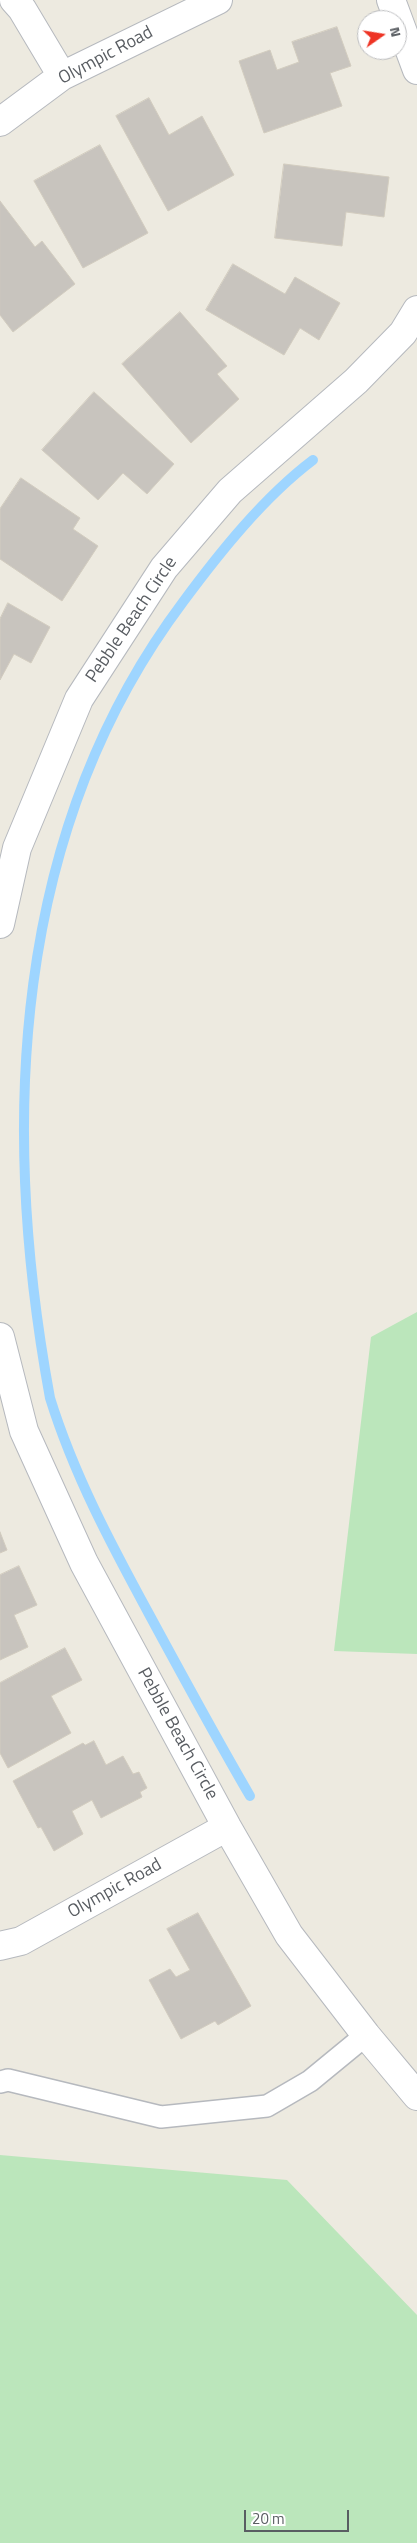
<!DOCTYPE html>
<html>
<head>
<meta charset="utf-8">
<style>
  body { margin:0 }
  #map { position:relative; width:417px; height:2543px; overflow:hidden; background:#edeae0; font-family:"Titillium Web",sans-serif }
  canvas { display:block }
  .north { position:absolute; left:357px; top:10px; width:50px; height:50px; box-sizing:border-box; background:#fff; border:1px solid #bdbec0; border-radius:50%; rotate:77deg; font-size:14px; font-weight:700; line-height:20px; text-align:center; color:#595d62 }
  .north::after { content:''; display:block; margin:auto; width:18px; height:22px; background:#ee3425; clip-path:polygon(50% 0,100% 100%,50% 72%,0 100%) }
  .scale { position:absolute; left:244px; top:2510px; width:105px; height:22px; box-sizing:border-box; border:2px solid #595d62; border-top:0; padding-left:6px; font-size:15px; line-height:18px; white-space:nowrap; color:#595d62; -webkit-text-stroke:4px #fff; paint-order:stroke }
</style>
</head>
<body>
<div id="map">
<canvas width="417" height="2543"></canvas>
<div class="north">N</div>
<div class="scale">20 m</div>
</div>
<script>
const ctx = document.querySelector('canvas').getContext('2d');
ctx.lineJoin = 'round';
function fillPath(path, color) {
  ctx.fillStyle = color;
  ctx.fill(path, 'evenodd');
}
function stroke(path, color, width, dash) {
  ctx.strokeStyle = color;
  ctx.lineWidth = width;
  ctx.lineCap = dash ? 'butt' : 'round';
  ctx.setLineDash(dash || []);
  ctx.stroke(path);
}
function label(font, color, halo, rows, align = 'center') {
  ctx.font = font + ' "Titillium Web",sans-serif';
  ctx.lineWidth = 4.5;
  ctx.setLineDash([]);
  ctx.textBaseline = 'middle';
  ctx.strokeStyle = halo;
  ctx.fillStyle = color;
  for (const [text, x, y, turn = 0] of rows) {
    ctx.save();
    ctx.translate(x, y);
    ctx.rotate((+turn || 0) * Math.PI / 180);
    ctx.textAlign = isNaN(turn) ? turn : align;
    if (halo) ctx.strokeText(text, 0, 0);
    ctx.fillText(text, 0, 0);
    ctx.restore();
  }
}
const green = new Path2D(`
  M417,1312V1654L334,1651L371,1337Z
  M0,2155L287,2180L417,2315V2543H0Z`);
const stream = new Path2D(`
  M250,1796C215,1736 182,1675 149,1614C111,1544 74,1475 50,1398C0,1126 11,831 183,602C220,552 264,497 313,460`);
const building = new Path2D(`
  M337,27L351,66L330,73L342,106L264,133L239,61L270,50L277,70L299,62L292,42Z
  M149,98L169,135L202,116L234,175L168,211L116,116Z
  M100,145L148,233L83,268L34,181Z
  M284,164L389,177L384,217L346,212L342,246L275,238Z
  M0,201L35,247L42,241L75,284L13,332L0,315Z
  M233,264L285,294L295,277L340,303L319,340L300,328L284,355L206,310Z
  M180,312L227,366L217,374L239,399L191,443L122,364Z
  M94,392L174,464L147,494L123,473L98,500L42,450Z
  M21,478L80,518L73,529L98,546L62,601L0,559V509Z
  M8,603L50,627L31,663L14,654L0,680V619Z
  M0,1532L7,1550L0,1553Z
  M19,1566L37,1605L14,1615L28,1647L0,1660V1575Z
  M65,1648L82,1680L51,1696L71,1733L8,1768L0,1753V1683Z
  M94,1741L106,1765L123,1756L133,1774L139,1772L147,1788L140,1792L142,1797L101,1818L92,1800L72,1811L83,1834L54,1851L41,1827L38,1828L13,1781L83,1743L85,1745Z
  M198,1913L251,2006L218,2025L215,2021L181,2039L149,1980L170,1969L176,1977L190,1970L167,1929Z`);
const lane = new Path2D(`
  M0,2082L8,2080L161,2117L267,2106L310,2081L366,2035`);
const street = new Path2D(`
  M14,0L22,9L62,76
  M391,0L417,70
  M0,122L62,76L218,0
  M0,924L17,848L79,699L164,568L230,491L356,381L403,333L417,310
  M0,1337L24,1431L84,1563L227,1827L289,1935L366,2035L417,2096
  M0,1946L21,1941L227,1827`);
const streetNames = [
  ["Olympic Road",106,56,-28],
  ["Pebble Beach Circle",132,620,-56],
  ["Pebble Beach Circle",177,1734,61],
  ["Olympic Road",115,1889,-29]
];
fillPath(green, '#bbe6bb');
stroke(stream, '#9ed5ff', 10);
fillPath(building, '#c8c4be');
stroke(building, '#d2ccbf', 1);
stroke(lane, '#b6b9be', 24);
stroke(street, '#b6b9be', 30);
stroke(lane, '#fff', 21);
stroke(street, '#fff', 28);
label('18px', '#595d62', '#fff', streetNames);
</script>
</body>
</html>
